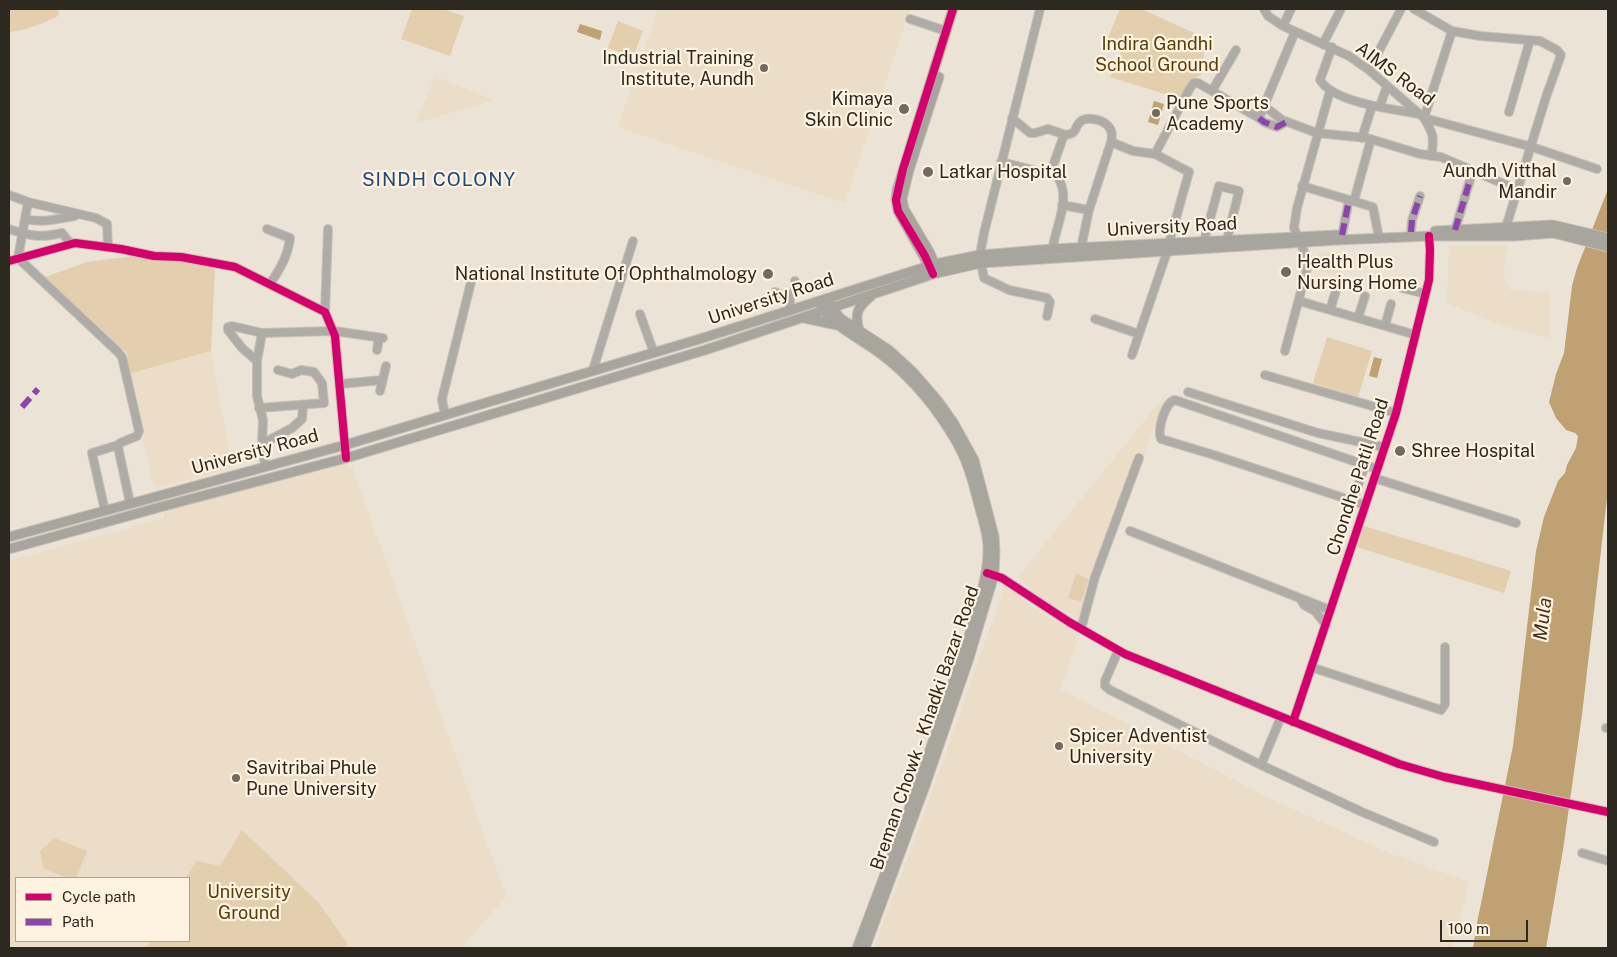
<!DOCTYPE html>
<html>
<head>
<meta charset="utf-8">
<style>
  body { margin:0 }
  #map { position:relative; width:1617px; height:957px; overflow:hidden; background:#ebe3d6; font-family:"Public Sans",sans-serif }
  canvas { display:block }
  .frame { position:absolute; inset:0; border:10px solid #2e2920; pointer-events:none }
  .legend { position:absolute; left:15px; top:877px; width:175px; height:65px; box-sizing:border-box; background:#fef2e0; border:1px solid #aba293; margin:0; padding:6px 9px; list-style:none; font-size:15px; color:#2e2920 }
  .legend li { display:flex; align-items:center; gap:10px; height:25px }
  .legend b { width:25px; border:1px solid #aba293 }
  .scale { position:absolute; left:1440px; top:920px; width:88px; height:22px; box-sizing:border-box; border:2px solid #2e2920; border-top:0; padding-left:6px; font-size:15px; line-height:18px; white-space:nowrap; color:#2e2920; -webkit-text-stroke:4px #fef2e0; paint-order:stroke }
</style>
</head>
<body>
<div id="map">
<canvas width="1617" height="957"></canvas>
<div class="frame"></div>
<ul class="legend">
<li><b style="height:6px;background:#d6006c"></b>Cycle path</li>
<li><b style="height:6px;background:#8e44ad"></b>Path</li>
</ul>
<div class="scale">100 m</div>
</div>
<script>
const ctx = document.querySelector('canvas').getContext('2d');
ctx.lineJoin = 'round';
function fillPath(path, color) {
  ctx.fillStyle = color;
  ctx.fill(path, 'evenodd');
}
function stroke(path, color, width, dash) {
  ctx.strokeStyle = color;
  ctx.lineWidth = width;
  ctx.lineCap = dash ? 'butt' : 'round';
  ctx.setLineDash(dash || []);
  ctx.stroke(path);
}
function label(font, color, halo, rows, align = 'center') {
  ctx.font = font + ' "Public Sans",sans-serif';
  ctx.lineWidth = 4.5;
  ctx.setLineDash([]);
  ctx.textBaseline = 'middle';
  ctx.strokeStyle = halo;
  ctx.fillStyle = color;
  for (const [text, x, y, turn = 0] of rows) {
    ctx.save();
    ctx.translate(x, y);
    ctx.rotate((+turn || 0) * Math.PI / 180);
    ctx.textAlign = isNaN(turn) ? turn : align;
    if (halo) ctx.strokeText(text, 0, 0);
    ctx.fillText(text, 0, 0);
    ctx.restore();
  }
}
const built = new Path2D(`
  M658,9H910L845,203L618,127Z
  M435,76L493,100L416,123Z
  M1449,245L1509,246L1505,255L1504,276L1510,290L1550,292L1549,338L1504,326L1447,303Z
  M1347,252L1341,277L1313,269L1318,253Z
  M211,351L232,468L154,488L128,374Z
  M1166,394L1083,621L1045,601L1018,577Z
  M346,461L349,467H352L506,896L462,948H9V561L164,518V510ZM16,878H189V941H16Z
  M1004,585L1045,616L1080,633L1060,689L1269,798L1389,853L1469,882L1453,948H874L934,787L999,602Z`);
const green = new Path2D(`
  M9,9H57L59,13L58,16C42,24 27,30 9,32Z
  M412,9H442L464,16L450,56L401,39Z
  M1120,9H1142L1196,34L1204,43L1203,72L1201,75L1191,80L1181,99L1110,77L1121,52L1106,42Z
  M618,21L643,31L633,57L608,48Z
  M133,256L199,261L215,269L211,351L128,374L127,353L45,277L87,262Z
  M1327,337L1372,351L1358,397L1313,383Z
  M1364,526L1511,571L1504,593L1357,547Z
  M1076,574L1089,579L1081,602L1068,598Z
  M242,830L318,902L347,943L345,948H147L151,941H189V878H186L196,861L220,866Z
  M54,838L87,851L76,878H67L43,868L40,851Z`);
const water = new Path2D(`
  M580,24L602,31L600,40L577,32Z
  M1154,101L1164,104L1158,125L1148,122Z
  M1608,189V490L1582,715L1563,850L1546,948H1473L1476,928L1513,746L1536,551L1544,517L1558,481L1565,473L1567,465L1576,448L1578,436L1575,433L1566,430L1556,418L1549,402L1556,374L1564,353L1572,286L1577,268Z
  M1374,357L1382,359L1377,378L1369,376Z`);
const minor = new Path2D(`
  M1264,9L1268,16L1283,26L1349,56L1369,70L1424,118L1532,147L1597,169
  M1414,9L1452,31L1480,36L1540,41L1557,50L1561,55L1546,97L1506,227
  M910,19L946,31
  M1283,26L1291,9
  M1295,32L1264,106L1282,120L1317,133L1367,138L1420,154L1441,157L1518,190
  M1323,44L1341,9
  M1332,47L1320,80C1334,103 1393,109 1419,114
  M1369,70L1401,9
  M1212,91L1236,50
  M1380,106L1387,86
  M1509,112L1530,40
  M1012,118L1030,133H1035L1048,129L1066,135
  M1259,118L1264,122L1277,127L1286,122
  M1362,138L1372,106
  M1111,142L1133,151L1155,154
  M1431,156C1435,138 1433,133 1424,118L1452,31
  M1001,162L1057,176C1073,199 1054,228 1052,253
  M1050,174L1064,135C1078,133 1073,131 1079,123C1085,116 1100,119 1106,124C1112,129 1113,135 1111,142L1089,210
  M1302,186L1373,207L1379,238
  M9,195L28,202L18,258L118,352L122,357L139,431L137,436L120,443L118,447L130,503
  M1354,201L1371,139
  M28,202L96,218L107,224L108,247
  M1062,205L1089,210L1080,253
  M25,219C42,223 58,219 75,216
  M9,229C30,236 40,238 62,233L71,244
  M267,229L290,238C288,256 280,269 270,284
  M1455,230L1473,170
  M1411,232L1412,220L1420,196
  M1342,235L1349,200
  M1204,241L1219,186L1239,191L1227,240
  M1169,243L1189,172L1155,154L1190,88L1194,83H1198L1259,118L1264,106
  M980,255L984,233L1040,9
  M9,261L75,243L121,249L154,256L181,257L235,267L325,312L335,336L346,458
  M981,263L984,278L1009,290L1047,298L1050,302L1047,316
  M1402,288L1426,294
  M775,292L790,299V311
  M790,299L796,287L795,281
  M1299,301L1416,335
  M1330,310L1337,287
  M325,312L328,229
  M640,314L654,353
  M1358,318L1365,296
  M1095,319L1139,334
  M1385,326L1391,304
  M377,350L379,338
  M1285,351L1308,265L1307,258L1294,228L1297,208L1330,91
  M1132,355L1167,252
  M257,361L242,348L228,330V327L232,326L262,333
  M593,370L633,241
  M1265,375L1396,413
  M340,384L382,380
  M380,391L386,366
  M1188,392L1318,433L1384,447
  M259,408L324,403L322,383L314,372L301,370L292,374L278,370
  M445,415L442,399L473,274
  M262,444L292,428L302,419L303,405
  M265,466L262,444L263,420L257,396V361L262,333L334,331L383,338
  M1374,478L1516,523
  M1353,501L1365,465
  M1365,505L1214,455L1161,439C1157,430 1165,402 1175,400L1377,469
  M105,511L92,453L118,445
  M1130,531L1330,610
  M989,574L1002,578L1069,622L1125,654L1399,764L1444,777L1608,812
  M1301,600L1304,605L1315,611L1326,625
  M1081,629L1095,577L1139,458
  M1118,651L1105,681V686L1110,690L1261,765L1362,812L1434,842
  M1311,667L1441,710L1445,704V647
  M1293,722L1396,413L1429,280L1430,250L1429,236
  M1606,728H1608
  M1261,765L1281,717
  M1582,853L1608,861`);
const major = new Path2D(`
  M1435,231L1553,225L1608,238
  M937,270L930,253L904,209L902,199L909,170L939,77
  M932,271L898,211L896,200L897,190L953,9
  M829,303L840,318L889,350L913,372L938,401L953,422L974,460L994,536L995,552L994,575L969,658L926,783L865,948
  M821,307C831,326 869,343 886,358C915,381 938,410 956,441C969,463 974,486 980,509C984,524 989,538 988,554C987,577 980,598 974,620C967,643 959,666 951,688C922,776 890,862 857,948
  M804,318L837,325
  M859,330C854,313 858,307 871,296
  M9,537L345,445L445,415L703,338L935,264L980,255L1052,249L1337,235
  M9,549L164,506L346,458L705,350L933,274L981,263L1338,240L1429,236H1515L1553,233L1608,247`);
const quiet = new Path2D(`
  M1259,118L1264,122L1277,127L1286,122
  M1455,230L1473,170
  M1411,232L1412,220L1420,196
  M1342,235L1349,200
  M22,407L38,389`);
const cycleway = new Path2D(`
  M9,261L75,243L121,249L154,256L181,257L235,267L325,312L335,336L346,458
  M933,274L925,256L898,211L896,200L903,169L953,9
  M987,573L1002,578L1069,622L1125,654L1399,764L1444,777L1608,812
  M1293,722L1396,413L1429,280L1430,250L1429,236`);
const markers = [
  [764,68,5,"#706a60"],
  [904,109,6,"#706a60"],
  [1156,113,5,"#706a60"],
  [928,172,6,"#706a60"],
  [1567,181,5,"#706a60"],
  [1286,272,6,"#706a60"],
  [768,274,6,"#706a60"],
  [1400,451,6,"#706a60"],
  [1059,746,5,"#706a60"],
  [236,778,5,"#706a60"]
];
const parkNames = [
  ["Indira Gandhi",1157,44],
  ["School Ground",1157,65],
  ["University",249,892],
  ["Ground",249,913]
];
const poiNames = [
  ["Industrial Training",754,58,"right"],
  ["Institute, Aundh",754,79,"right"],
  ["Kimaya",893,99,"right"],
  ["Skin Clinic",893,120,"right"],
  ["Pune Sports",1166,103],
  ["Academy",1166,124],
  ["Aundh Vitthal",1557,171,"right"],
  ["Mandir",1557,192,"right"],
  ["Latkar Hospital",939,172],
  ["Health Plus",1297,262],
  ["Nursing Home",1297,283],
  ["National Institute Of Ophthalmology",757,274,"right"],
  ["Shree Hospital",1411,451],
  ["Spicer Adventist",1069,736],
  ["University",1069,757],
  ["Savitribai Phule",246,768],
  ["Pune University",246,789]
];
const streetNames = [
  ["AIMS Road",1395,74,37],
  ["University Road",1172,227,-3],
  ["University Road",771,299,-18],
  ["University Road",255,452,-15],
  ["Chondhe Patil Road",1358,477,-72],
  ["Breman Chowk - Khadki Bazar Road",925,728,-71]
];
const neighbourhoodNames = [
  ["SINDH COLONY",439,180]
];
const waterNames = [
  ["Mula",1543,619,-83]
];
fillPath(built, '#ebddc7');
fillPath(green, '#e3ceae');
fillPath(water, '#bfa173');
stroke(minor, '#c7c1b7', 10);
stroke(major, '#c7c1b7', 11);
stroke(minor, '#afaca7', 8);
stroke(major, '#a8a49e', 9);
stroke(quiet, '#8e44ad', 6, [12, 6]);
stroke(cycleway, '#d6006c', 8);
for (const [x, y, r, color] of markers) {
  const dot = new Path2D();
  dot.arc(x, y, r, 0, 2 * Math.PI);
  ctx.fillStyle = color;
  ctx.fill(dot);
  stroke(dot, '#fef2e0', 2);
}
label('18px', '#593e0c', '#fef2e0', parkNames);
label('18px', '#2e2920', '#fef2e0', poiNames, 'left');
label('18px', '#2e2920', '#fef2e0', streetNames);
ctx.letterSpacing = '1px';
label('19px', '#20467c', '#fef2e0', neighbourhoodNames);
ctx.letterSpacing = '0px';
label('italic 19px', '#423115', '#fef2e0', waterNames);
</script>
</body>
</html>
